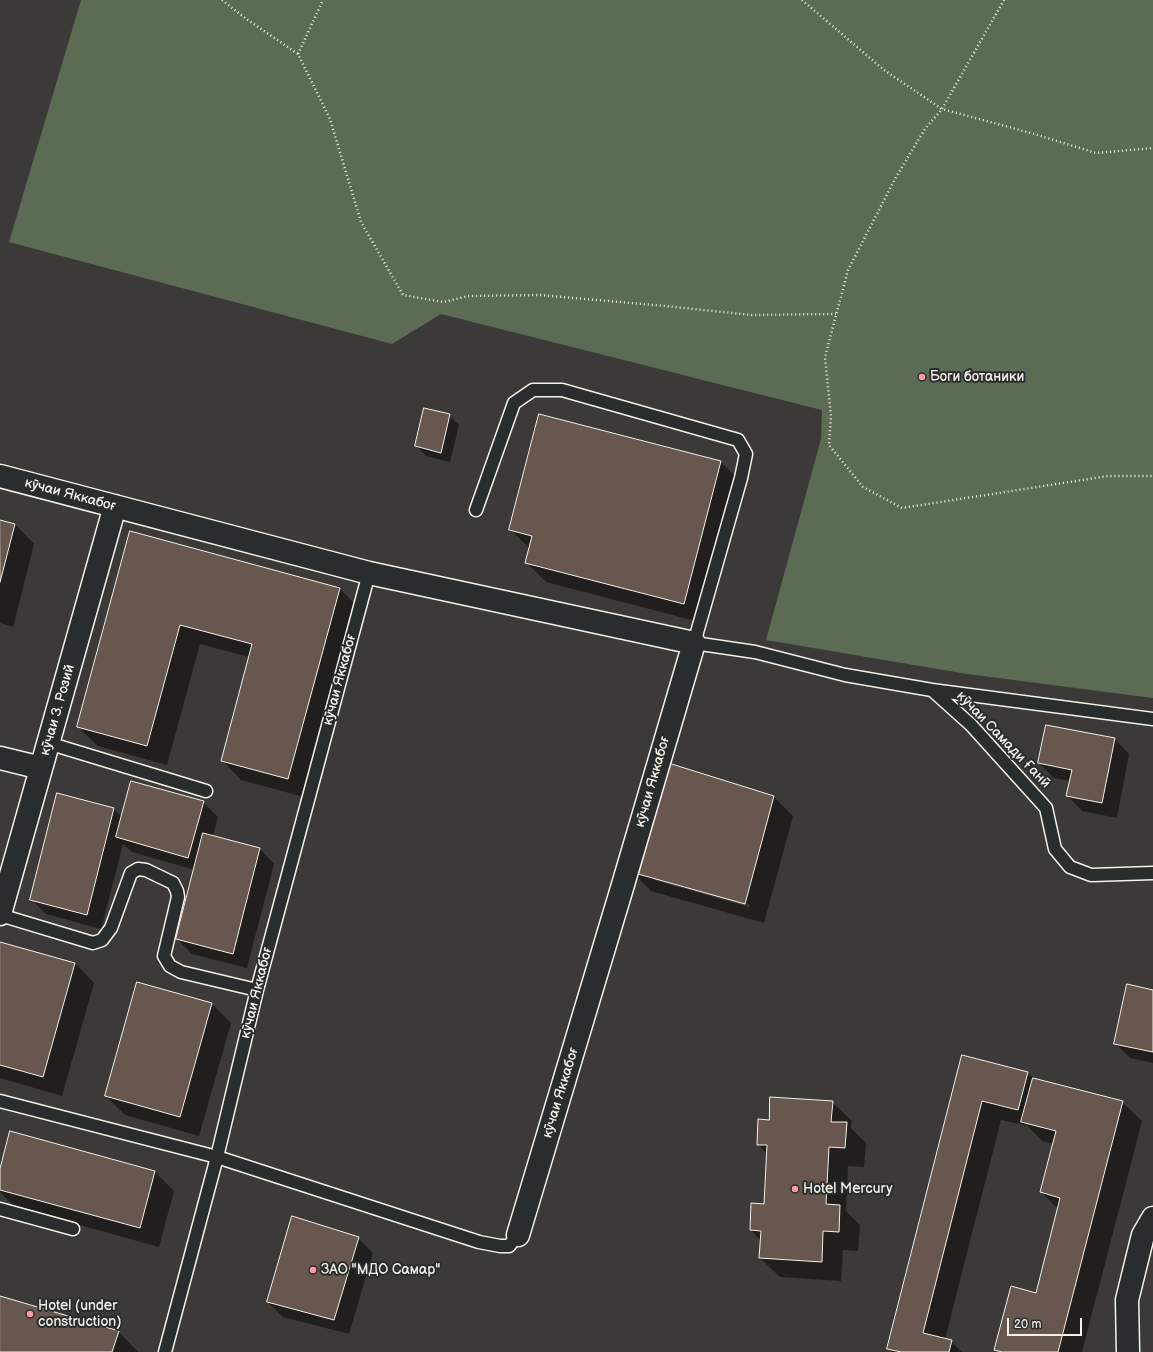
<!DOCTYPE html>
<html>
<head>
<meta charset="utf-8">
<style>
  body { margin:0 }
  #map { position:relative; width:1153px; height:1352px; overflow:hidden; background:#3c3a38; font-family:"Balsamiq Sans",sans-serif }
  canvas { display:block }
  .scale { position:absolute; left:1007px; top:1318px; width:75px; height:18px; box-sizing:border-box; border:2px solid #f4f1e8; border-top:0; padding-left:5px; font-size:12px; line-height:14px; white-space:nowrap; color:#f4f1e8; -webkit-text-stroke:3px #2a2d2e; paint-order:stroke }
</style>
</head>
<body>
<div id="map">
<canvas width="1153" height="1352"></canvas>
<div class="scale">20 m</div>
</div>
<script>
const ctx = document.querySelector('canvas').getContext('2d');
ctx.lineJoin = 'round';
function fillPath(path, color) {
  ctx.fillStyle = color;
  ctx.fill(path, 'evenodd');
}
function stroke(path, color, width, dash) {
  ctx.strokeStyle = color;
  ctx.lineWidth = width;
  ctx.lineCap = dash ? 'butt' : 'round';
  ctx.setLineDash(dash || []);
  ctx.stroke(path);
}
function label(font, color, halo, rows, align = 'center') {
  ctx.font = font + ' "Balsamiq Sans",sans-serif';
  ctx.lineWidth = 4;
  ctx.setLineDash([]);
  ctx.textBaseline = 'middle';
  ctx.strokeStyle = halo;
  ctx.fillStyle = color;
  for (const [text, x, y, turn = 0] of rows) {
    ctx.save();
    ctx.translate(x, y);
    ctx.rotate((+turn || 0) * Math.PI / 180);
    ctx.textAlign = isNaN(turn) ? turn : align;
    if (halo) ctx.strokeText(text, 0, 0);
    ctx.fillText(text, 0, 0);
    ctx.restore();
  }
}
const green = new Path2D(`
  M81,0H1153V698L967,674L766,640L821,439L822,410L441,314L392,344L9,242Z`);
const shadow = new Path2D(`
  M449,415L459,425L450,462L426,456L416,446Z
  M540,415L721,462L740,481L703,623L546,582L526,562L530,549L510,529Z
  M0,521L15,524L34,544L13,627L0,623Z
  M131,532L340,589L359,608L308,798L241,780L222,760L249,657L200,644L167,765L98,746L78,727Z
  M1115,739L1129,754L1117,818L1082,811L1068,796L1070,781L1054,778L1039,763Z
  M663,763L774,797L793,816L764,923L651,891L632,872ZM654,878L750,905L749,907L654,880Z
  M203,802L218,817L213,836L260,849L274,864L247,968L192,954L177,939L195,870L132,852L123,844L101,929L46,914L31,899L114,809L122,817Z
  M0,947L75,963L94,983L62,1096L0,1078Z
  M1153,991V1063L1130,1058L1115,1043Z
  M212,1004L231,1023L199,1136L125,1115L106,1096Z
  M963,1056L1027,1072L1034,1079L1122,1102L1142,1121L1082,1352H998L996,1350L1037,1294L1058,1209L1041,1192L1054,1144L1042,1141L1028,1126L1001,1120L945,1339L951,1341L962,1352H892L888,1348Z
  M832,1102L852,1121L851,1128L866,1143L864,1167L848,1166L846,1211L860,1225L858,1251L843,1250L841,1281L780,1277L760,1258L761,1241L751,1230L764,1205L767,1154L758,1144L770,1121Z
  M11,1132L155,1172L174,1191L159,1247L15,1207L0,1192V1172Z
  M358,1238L373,1253L349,1334L283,1317L268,1302Z
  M0,1297L119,1332L138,1352H0Z`);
const building = new Path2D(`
  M424,408L450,414L441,453L415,446Z
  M539,414L721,461L684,604L525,563L532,536L509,530Z
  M0,520L15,524L0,582Z
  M130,531L340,588L288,779L221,761L252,644L180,625L147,746L77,727Z
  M1046,725L1115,738L1102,803L1066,796L1072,770L1038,763Z
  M662,761L774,796L745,904L631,872Z
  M131,781L204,801L188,858L116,837Z
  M57,793L114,808L87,915L30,900Z
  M203,833L260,848L233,954L176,939Z
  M0,942L75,963L43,1077L0,1065Z
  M137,982L212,1003L180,1117L105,1096Z
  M1127,984L1153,990V1052L1114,1044Z
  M962,1055L1028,1072L1018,1110L982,1101L923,1333L952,1340L949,1352H901L887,1349Z
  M1033,1078L1123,1101L1058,1352H1002L994,1350L1011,1286L1036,1293L1060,1198L1040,1192L1056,1131L1021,1122Z
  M770,1097L833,1101L831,1122H847L845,1148L829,1147L826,1204L840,1205L839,1232L823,1231L822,1262L759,1258L761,1231L750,1230L751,1203L764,1204L767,1145H757L758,1119L769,1120Z
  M10,1131L155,1171L140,1228L0,1190V1169Z
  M292,1216L359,1237L334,1320L267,1302Z
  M0,1296L119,1331L112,1352H0Z`);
const path = new Path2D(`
  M222,0L245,18L298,54L330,119L361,222L403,295L443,302L469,296L540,295L665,306L751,315L836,314
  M802,0L884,70L942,109L1031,133L1096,153L1153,148
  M1004,0L942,109L925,129L896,177L848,270L825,357L831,416L829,445L863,487L902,508L1108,476H1153
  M298,54L323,0`);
const service = new Path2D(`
  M476,510L514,403L533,390H562L738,440L746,454L741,478L694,643L755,652L845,675L932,690L1153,719
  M932,690L971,725L1046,808L1055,849L1070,867L1091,875L1153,873
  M48,743L206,791
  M0,915L93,943L102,940L111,928L131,873L138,869L146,870L173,883L177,891L178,897L164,956L170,966L181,972L257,990
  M0,1101L217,1157L479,1242L500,1246H509L518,1235
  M0,1209L73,1229
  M165,1352L217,1157L257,990L369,573`);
const minor = new Path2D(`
  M0,476L369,573L694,643L622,888L518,1235
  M0,758L41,768
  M0,914L115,506
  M1128,1352L1127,1300L1143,1235L1153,1218`);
const markers = [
  [922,377,4,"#ff9aa2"],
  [795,1189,4,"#ff9aa2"],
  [313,1270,4,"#ff9aa2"],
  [30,1314,4,"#ff9aa2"]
];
const poiNames = [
  ["Боги ботаники",930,377],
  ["Hotel Mercury",803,1189],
  ["ЗАО \"МДО Самар\"",321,1270],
  ["Hotel (under",38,1306],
  ["construction)",38,1322]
];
const streetNames = [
  ["кӯчаи Яккабоғ",70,495,15],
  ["кӯчаи Яккабоғ",340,680,-75],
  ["кӯчаи З. Розий",58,710,-74],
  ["кӯчаи Самади Ғанӣ",1003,740,46],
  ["кӯчаи Яккабоғ",653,782,-74],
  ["кӯчаи Яккабоғ",257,993,-76],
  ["кӯчаи Яккабоғ",561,1093,-73]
];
fillPath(green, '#5b6b54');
fillPath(shadow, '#0007');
fillPath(building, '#67574e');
stroke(building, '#f4f1e8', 1);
stroke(service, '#f4f1e8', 15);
stroke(minor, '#f4f1e8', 25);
stroke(path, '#f4f1e8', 2.5, [1, 3]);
stroke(service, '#2a2d2e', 12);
stroke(minor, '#2a2d2e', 22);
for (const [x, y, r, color] of markers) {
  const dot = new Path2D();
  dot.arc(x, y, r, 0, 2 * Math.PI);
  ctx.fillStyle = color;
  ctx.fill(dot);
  stroke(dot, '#2a2d2e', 1.5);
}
label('14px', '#f4f1e8', '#2a2d2e', poiNames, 'left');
label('14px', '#f4f1e8', '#2a2d2e', streetNames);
</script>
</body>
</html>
